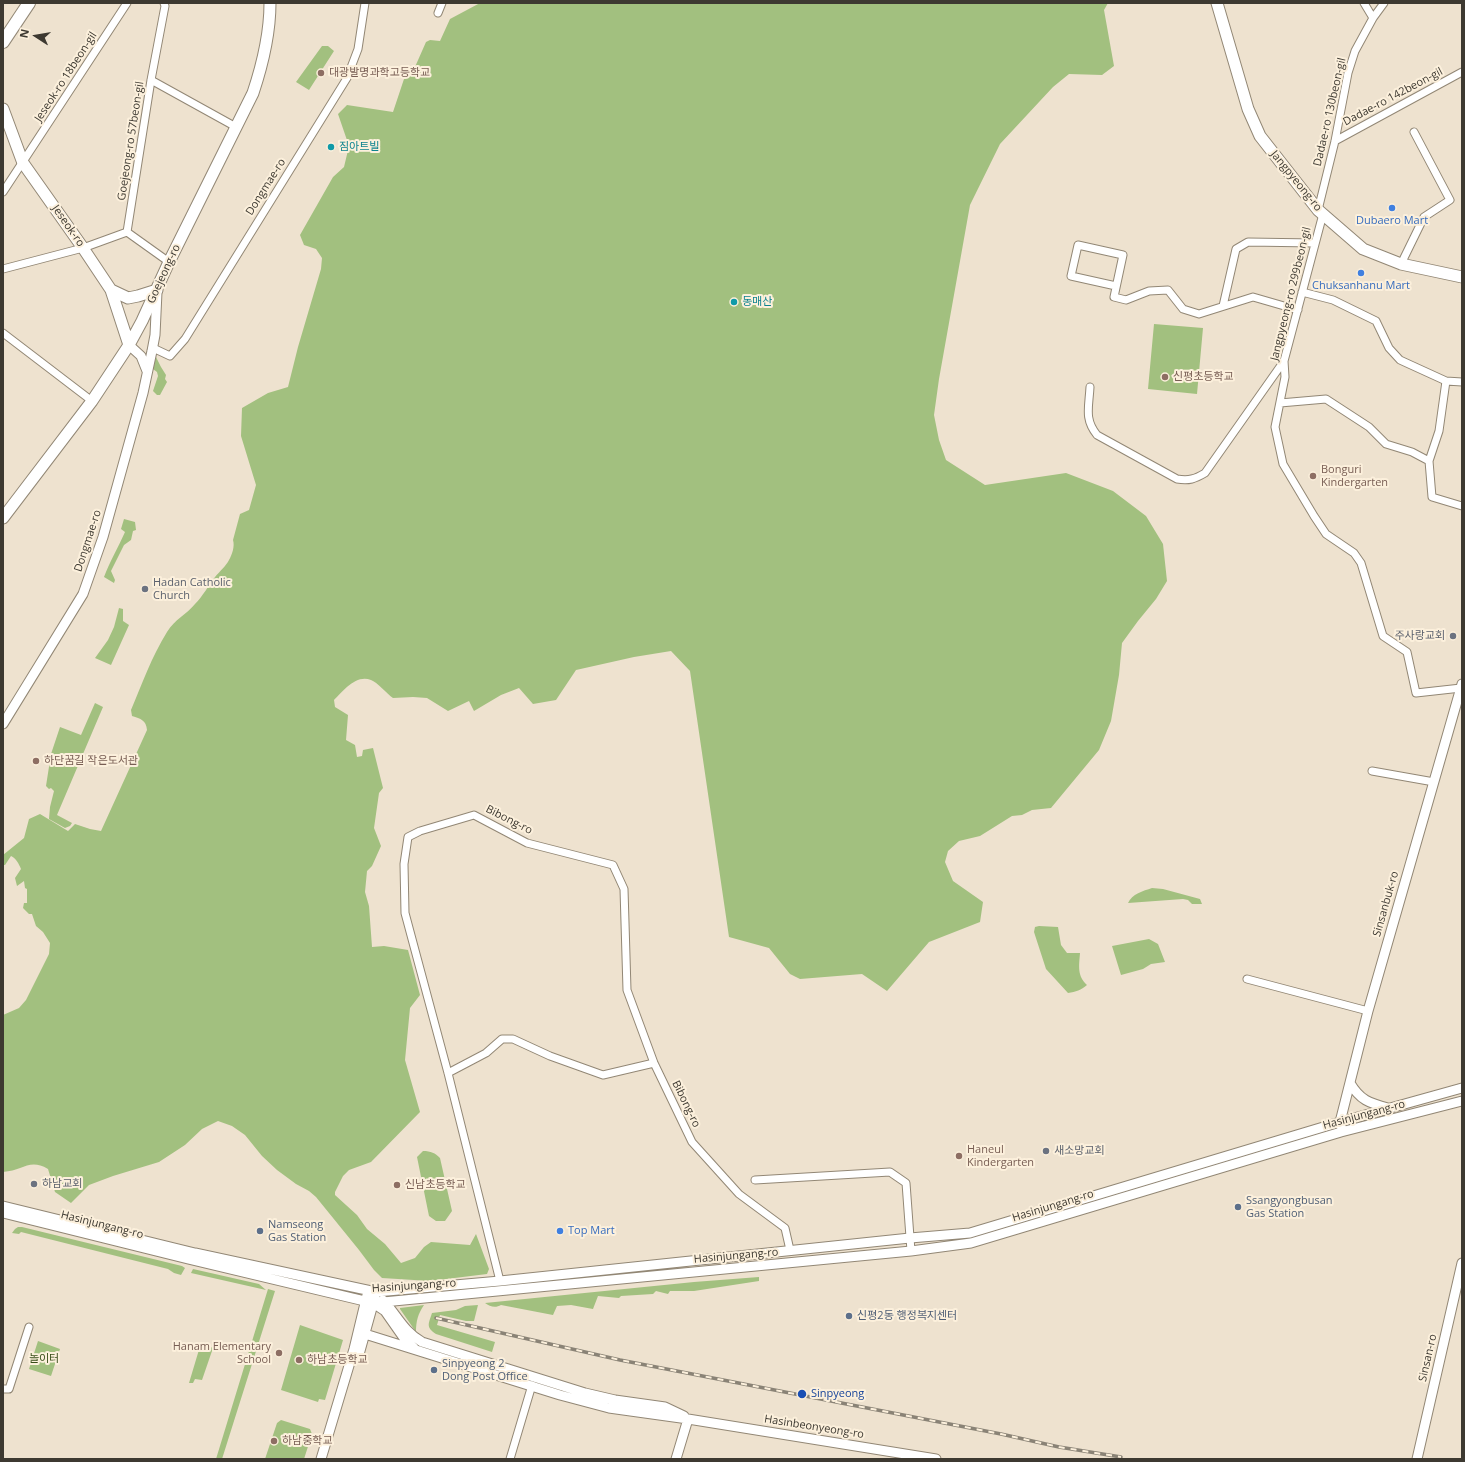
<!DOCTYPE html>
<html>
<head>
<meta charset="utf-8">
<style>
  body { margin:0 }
  #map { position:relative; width:1465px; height:1462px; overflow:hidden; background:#eee2cf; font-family:"Open Sans",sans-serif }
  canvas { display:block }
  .frame { position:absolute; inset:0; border:4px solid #3d3931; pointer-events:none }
  .north { position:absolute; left:16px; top:16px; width:40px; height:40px; -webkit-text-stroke:3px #fcf0dc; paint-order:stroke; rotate:282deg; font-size:11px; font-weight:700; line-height:16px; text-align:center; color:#3d3931 }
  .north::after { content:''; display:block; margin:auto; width:14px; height:18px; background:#3d3931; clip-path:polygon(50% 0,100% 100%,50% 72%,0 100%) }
</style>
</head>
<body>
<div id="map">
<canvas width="1465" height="1462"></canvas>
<div class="frame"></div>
<div class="north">N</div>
</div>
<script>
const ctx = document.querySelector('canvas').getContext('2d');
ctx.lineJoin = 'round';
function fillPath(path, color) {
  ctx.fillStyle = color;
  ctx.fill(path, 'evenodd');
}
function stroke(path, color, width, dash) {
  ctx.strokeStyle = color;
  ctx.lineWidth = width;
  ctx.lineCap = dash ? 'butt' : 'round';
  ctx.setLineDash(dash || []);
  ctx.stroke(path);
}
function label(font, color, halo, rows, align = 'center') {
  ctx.font = font + ' "Open Sans","Noto Sans KR",sans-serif';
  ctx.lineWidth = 4;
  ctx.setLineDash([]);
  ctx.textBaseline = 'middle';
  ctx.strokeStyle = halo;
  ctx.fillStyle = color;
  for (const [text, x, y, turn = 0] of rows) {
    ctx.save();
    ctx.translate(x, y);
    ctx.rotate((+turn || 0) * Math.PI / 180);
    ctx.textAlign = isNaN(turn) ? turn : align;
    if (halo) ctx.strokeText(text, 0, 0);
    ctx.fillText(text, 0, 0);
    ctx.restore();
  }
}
const green = new Path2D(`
  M480,3H1108L1104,10L1114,66L1102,75L1069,74L1053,87L1000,144L970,205L939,379L934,415L939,440L946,460L985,485L1066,473L1113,491L1146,516L1163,544L1167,581L1156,599L1138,621L1122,643L1119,675L1111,721L1099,750L1051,808L1032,810L1022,815L1012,816L980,836L959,841L948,851L945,862L953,881L983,902L980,922L929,942L887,991L862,974L800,979L790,974L769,948L729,937L690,671L671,651L634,657L576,670L556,700L533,704L519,688L501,695L474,711L469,701L448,711L427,698L413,697L393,698C387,694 377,682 371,680C356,674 343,691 334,700L335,707L348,715L346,740L355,745L357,757L362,756L363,750L373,748L383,788L379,793L374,828L381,846L372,866L367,871L365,892L369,906L372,947L384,946L408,950L420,995L410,1008L405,1060L420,1112L371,1162L349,1170L343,1176L335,1192V1195L357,1215L367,1229L385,1244L401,1263L415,1258L424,1247L431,1242L470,1245L476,1234L489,1269L487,1274L430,1281L382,1278L374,1270L359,1250L316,1197L309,1191L296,1184L277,1170L262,1156L245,1135L232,1126L218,1121L202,1129L185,1145L159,1162L113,1176L89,1185L71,1203L55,1192L48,1169C29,1158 23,1171 3,1172V1015L19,1008L26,1000L49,954L50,943L43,932L36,926L32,914H29L23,908L24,903H27V889L25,888L24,881L17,886L15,878L21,869C19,864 16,858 11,856L5,865H3V855L24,838L29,819L40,814L68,831L75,824L90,829L101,831L147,730C146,720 141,719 132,716L131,710C142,684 152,656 167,632C175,619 186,615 195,604C203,596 208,586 215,577C220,571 226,566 229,560C232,555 235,546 233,540L240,514L249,510L256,485L241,436L242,408L268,393L288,387L298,347L321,269L322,258L316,249L304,245L300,235L333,177L344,167L349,146L338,114L347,105L393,112L405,76H411L426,42L430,40L440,41L450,19Z
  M322,46H328L334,51L309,90L296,82Z
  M1154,324L1203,328L1197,394L1148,389Z
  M156,357L161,367L166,375L165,379L167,382L160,395H157L153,391L158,376L157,372L153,369Z
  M124,519L135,522L136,530L133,531L131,540L124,545L111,571L115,580L114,583L104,577C110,561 118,548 125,532L121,529Z
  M119,608L123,609V621L129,625L111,665L95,658L108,640L114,627Z
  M95,703L103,707L57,815L72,823L70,826L65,828L49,819L50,807L54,791L51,788L49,789L46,786L51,754L60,727L81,735Z
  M1152,888L1163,889L1200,899L1202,904H1192L1188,900L1183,899L1128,903C1132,894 1143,891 1152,888Z
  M1039,926L1058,927L1061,945L1067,953H1080C1079,966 1077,976 1087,985C1081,990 1076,992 1068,993L1046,969L1034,932L1035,927Z
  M1149,939L1158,944L1165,962L1151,964L1143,969L1121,975L1112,946Z
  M423,1151C431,1151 435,1153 440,1158L452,1211L445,1221H436L429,1216L417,1157Z
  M18,1227H22L182,1266L185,1268L181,1275L174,1273L168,1269L21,1232L19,1234L12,1233L15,1229Z
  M193,1269L259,1284L266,1290L191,1273Z
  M759,1277V1281L694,1291H670L668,1294L656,1291L653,1294L621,1296L619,1298L598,1296L593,1309L571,1305L557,1306L553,1315L501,1305C496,1308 490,1307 485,1303L694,1282Z
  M268,1289L275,1291L222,1459H216Z
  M424,1305C418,1314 416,1321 416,1332L400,1309V1308Z
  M478,1305L474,1321H466L440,1315L437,1325L495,1342L492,1352L436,1334C425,1327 429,1323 432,1313L456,1310L465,1306Z
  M300,1325L343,1340L325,1400L319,1399L318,1402L281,1390Z
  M38,1341L60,1349L51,1376L29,1369Z
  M201,1343L213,1348L202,1380L195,1379L193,1383H189Z
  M281,1420L310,1429L312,1434L304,1459H265L277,1423Z`);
const minor = new Path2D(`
  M164,3L165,6L151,80L127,232L169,262
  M1364,3L1373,18
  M438,13L442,3
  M151,80L236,127
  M1335,141L1462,72
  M3,192L127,3
  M1318,210L1335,141L1348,73L1355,51L1373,18L1384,3
  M1323,214L1284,361L1285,377L1275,427L1283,464L1314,516L1326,534L1354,553L1361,563L1383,636L1407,652L1416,693L1461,688
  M1401,264L1424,217L1450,200L1414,132
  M3,269L83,248L127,232
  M1116,286L1071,276L1078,245L1123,255L1114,297L1126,300L1149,291L1168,290L1183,309L1199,314L1253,297L1298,310
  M1302,292L1333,300L1376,321L1389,348L1400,360L1446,381L1462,382
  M1223,306L1236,249L1248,242L1315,243
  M3,333L92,401
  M153,348L170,356L185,339L347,78L358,49L365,3
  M1446,381L1439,431L1429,461L1432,497L1462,506
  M1090,387C1089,407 1084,419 1097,435L1177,479C1189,481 1195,479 1205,473L1284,361
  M1280,403L1326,399L1369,427L1386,444L1412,452L1429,461
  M1372,771L1434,782
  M1247,979L1368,1011
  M448,1073L486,1053L502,1039H513L550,1056L603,1075L654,1063
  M755,1180L890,1172L906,1183L911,1251
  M500,1281L448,1073L405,913L404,864L408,837L420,831L474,815L527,843L613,865L624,889L627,990L654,1063L692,1142L739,1194L785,1228L790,1250
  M3,1389H9L29,1327
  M510,1459L532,1385`);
const tertiary = new Path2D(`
  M129,345L141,356L147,371
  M3,724L83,594L103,537L143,393L152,351L155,335L157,292
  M1350,1083C1360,1100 1369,1103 1388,1108
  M1341,1126L1340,1122L1368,1011L1462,684
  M3,1206L195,1253L376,1292L500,1281L910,1238L970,1233L1340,1122L1462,1088
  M3,1213L188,1259L373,1303L911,1251L971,1243L1341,1132L1462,1101
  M383,1300C397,1315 403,1331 422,1342L585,1393L615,1400L665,1407L684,1416
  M373,1303L385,1311L406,1341L414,1348
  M365,1334L560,1395L609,1408L688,1419L936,1459
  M358,1358L375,1297
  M321,1459L354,1349L367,1295
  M676,1459L688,1419
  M1417,1459L1462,1263`);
const secondary = new Path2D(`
  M1217,3L1248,109L1260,136L1318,210L1363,249L1401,264L1462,277
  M3,109L23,163L83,248L111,290L129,345
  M111,290L128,298L138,296L157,290
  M3,518L92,401L129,345L142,321L169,262L253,93C263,63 270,34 270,3`);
const primary = new Path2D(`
  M3,42L29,3`);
const rail = new Path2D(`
  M436,1318L620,1360L1001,1434L1059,1447L1121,1457`);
const markers = [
  [321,73,4,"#8d6e63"],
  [331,147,4,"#0f9aa8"],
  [1392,208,4,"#3f7fe0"],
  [1361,273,4,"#3f7fe0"],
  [734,302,4,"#0f9aa8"],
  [1165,377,4,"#8d6e63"],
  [1313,476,4,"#8d6e63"],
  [145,589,4,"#6b7280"],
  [1453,636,4,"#6b7280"],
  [36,761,4,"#8d6e63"],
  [1046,1151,4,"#6b7280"],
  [959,1156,4,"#8d6e63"],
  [34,1184,4,"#6b7280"],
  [397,1185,4,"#8d6e63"],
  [1238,1207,4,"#5c6f8a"],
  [260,1231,4,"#5c6f8a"],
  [560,1231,4,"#3f7fe0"],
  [849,1316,4,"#5c6f8a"],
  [279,1353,4,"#8d6e63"],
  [299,1360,4,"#8d6e63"],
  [434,1370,4,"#5c6f8a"],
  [802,1394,5,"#1a4fb4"],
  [274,1441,4,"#8d6e63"]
];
const educationNames = [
  ["대광발명과학고등학교",329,73],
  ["신평초등학교",1173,377],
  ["Bonguri",1321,470],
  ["Kindergarten",1321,483],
  ["하단꿈길 작은도서관",44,761],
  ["Haneul",967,1150],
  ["Kindergarten",967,1163],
  ["신남초등학교",405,1185],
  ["Hanam Elementary",271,1347,"right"],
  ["School",271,1360,"right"],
  ["하남초등학교",307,1360],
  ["하남중학교",282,1441]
];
const streetNames = [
  ["Jeseok-ro 18beon-gil",66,77,-57],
  ["Dadae-ro 142beon-gil",1393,97,-28],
  ["Dadae-ro 130beon-gil",1330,112,-77],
  ["Goejeong-ro 57beon-gil",131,141,-81],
  ["Jangpyeong-ro",1296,181,51],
  ["Dongmae-ro",266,187,-58],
  ["Jeseok-ro",68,226,55],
  ["Goejeong-ro",164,274,-65],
  ["Jangpyeong-ro 299beon-gil",1291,294,-76],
  ["Dongmae-ro",88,541,-72],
  ["Bibong-ro",509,820,27],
  ["Sinsanbuk-ro",1386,904,-74],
  ["Bibong-ro",686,1104,64],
  ["Hasinjungang-ro",1364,1115,-15],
  ["Hasinjungang-ro",1053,1206,-17],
  ["Hasinjungang-ro",102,1225,14],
  ["Hasinjungang-ro",736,1256,-5],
  ["Hasinjungang-ro",414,1286,-4],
  ["Sinsan-ro",1428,1358,-77],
  ["Hasinbeonyeong-ro",814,1427,9]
];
const cultureNames = [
  ["짐아트빌",339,147],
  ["동매산",742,302]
];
const shopNames = [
  ["Dubaero Mart",1392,221],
  ["Chuksanhanu Mart",1361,286],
  ["Top Mart",568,1231,"left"]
];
const worshipNames = [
  ["Hadan Catholic",153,583],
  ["Church",153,596],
  ["주사랑교회",1445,636,"right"],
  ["새소망교회",1054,1151],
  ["하남교회",42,1184]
];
const serviceNames = [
  ["Ssangyongbusan",1246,1201],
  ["Gas Station",1246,1214],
  ["Namseong",268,1225],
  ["Gas Station",268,1238],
  ["신평2동 행정복지센터",857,1316],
  ["Sinpyeong 2",442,1364],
  ["Dong Post Office",442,1377]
];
const parkNames = [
  ["놀이터",44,1359]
];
const transitNames = [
  ["Sinpyeong",811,1394]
];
fillPath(green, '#a2c07f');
stroke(minor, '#928775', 9);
stroke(tertiary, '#928775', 11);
stroke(secondary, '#928775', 13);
stroke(primary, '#928775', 14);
stroke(minor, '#fff', 7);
stroke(tertiary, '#fff', 9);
stroke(secondary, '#fff', 11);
stroke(primary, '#fff', 12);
stroke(rail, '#8a8376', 3.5);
stroke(rail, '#fcf0dc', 2, [6]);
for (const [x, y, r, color] of markers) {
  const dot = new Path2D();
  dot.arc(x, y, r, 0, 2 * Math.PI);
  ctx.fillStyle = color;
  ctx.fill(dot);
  stroke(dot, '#fcf0dc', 1.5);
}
label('11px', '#785e54', '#fcf0dc', educationNames, 'left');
label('11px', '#3d3931', '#fcf0dc', streetNames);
label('11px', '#0d838f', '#fcf0dc', cultureNames, 'left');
label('11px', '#366cbe', '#fcf0dc', shopNames);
label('11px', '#5b616d', '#fcf0dc', worshipNames, 'left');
label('11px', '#4e5e75', '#fcf0dc', serviceNames, 'left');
label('11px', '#374d18', '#fcf0dc', parkNames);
label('11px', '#164399', '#fcf0dc', transitNames, 'left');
</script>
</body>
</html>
